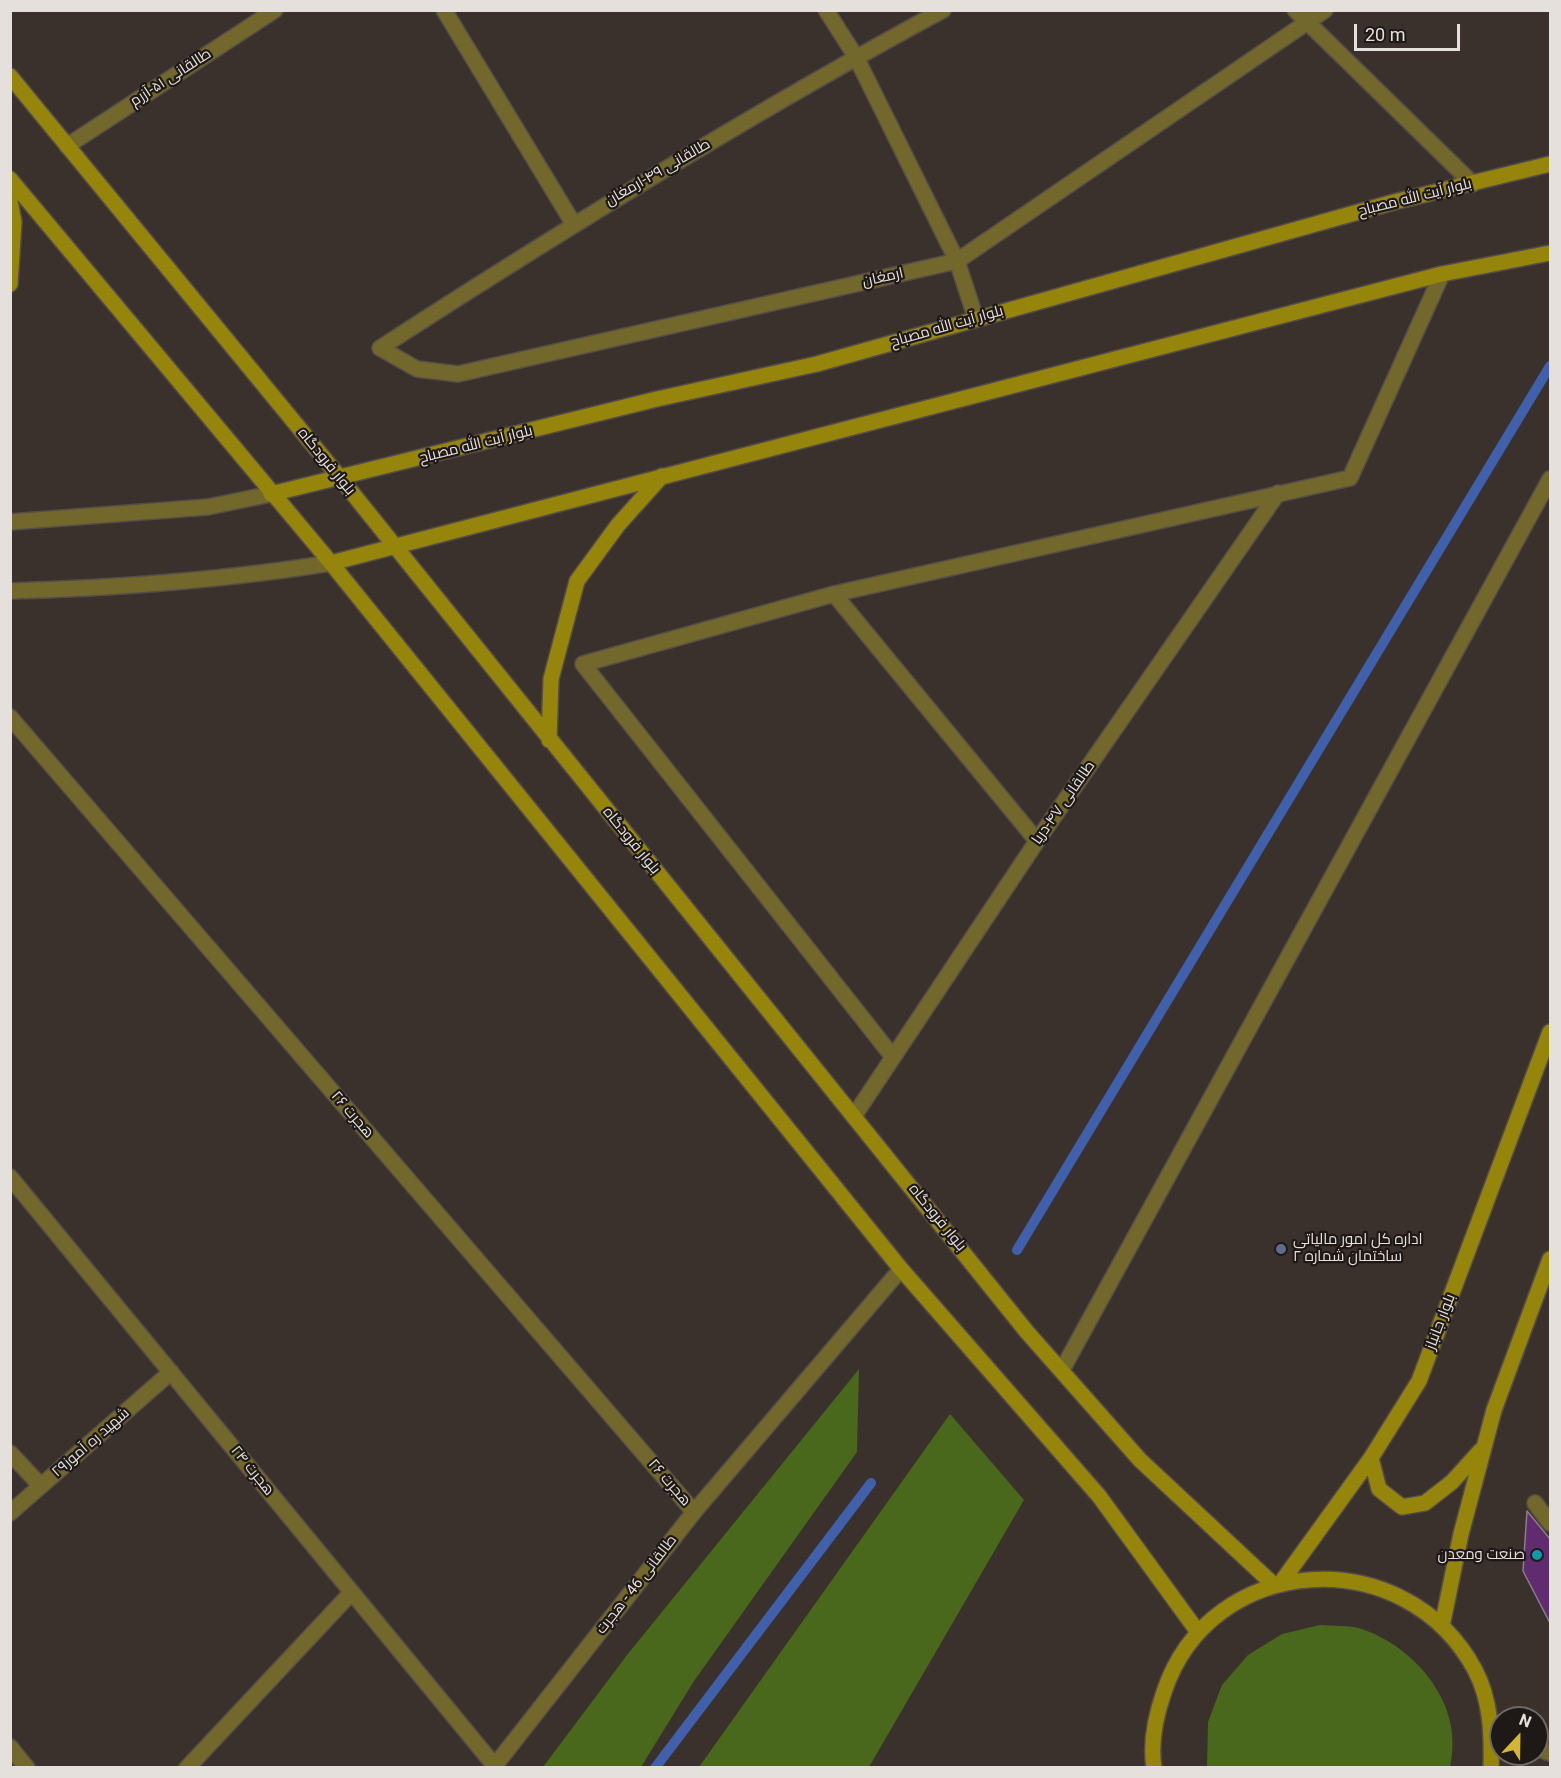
<!DOCTYPE html>
<html>
<head>
<meta charset="utf-8">
<style>
  body { margin:0 }
  #map { position:relative; width:1561px; height:1778px; overflow:hidden; background:#3a302c; font-family:Roboto,sans-serif }
  canvas { display:block }
  .frame { position:absolute; inset:0; border:12px solid #e6e0dd; pointer-events:none }
  .north { position:absolute; left:1489px; top:1706px; width:60px; height:60px; box-sizing:border-box; background:#1e1917; border:2px solid #6e6966; border-radius:50%; rotate:22deg; font-size:16px; font-weight:700; line-height:24px; text-align:center; color:#e6e0dd }
  .north::after { content:''; display:block; margin:auto; width:21px; height:27px; background:#d5b534; clip-path:polygon(50% 0,100% 100%,50% 72%,0 100%) }
  .scale { position:absolute; left:1354px; top:24px; width:106px; height:27px; box-sizing:border-box; border:3px solid #e6e0dd; border-top:0; padding-left:8px; font-size:18px; line-height:21px; white-space:nowrap; color:#e6e0dd; -webkit-text-stroke:4px #1e1917; paint-order:stroke }
</style>
</head>
<body>
<div id="map">
<canvas width="1561" height="1778"></canvas>
<div class="frame"></div>
<div class="north">N</div>
<div class="scale">20 m</div>
</div>
<script>
const ctx = document.querySelector('canvas').getContext('2d');
ctx.lineJoin = 'round';
function fillPath(path, color) {
  ctx.fillStyle = color;
  ctx.fill(path, 'evenodd');
}
function stroke(path, color, width, dash) {
  ctx.strokeStyle = color;
  ctx.lineWidth = width;
  ctx.lineCap = dash ? 'butt' : 'round';
  ctx.setLineDash(dash || []);
  ctx.stroke(path);
}
function label(font, color, halo, rows, align = 'center') {
  ctx.font = font + ' Roboto,Cairo,sans-serif';
  ctx.lineWidth = 4.5;
  ctx.setLineDash([]);
  ctx.textBaseline = 'middle';
  ctx.strokeStyle = halo;
  ctx.fillStyle = color;
  for (const [text, x, y, turn = 0] of rows) {
    ctx.save();
    ctx.translate(x, y);
    ctx.rotate((+turn || 0) * Math.PI / 180);
    ctx.textAlign = isNaN(turn) ? turn : align;
    if (halo) ctx.strokeText(text, 0, 0);
    ctx.fillText(text, 0, 0);
    ctx.restore();
  }
}
const green = new Path2D(`
  M859,1369L857,1452L694,1681L641,1767H543L627,1655Z
  M950,1414L1024,1500L869,1767H699Z
  M1320,1625C1333,1626 1349,1625 1362,1629C1417,1648 1465,1706 1450,1767H1207L1208,1722L1222,1685L1248,1655L1282,1634Z`);
const stream = new Path2D(`
  M1017,1250L1550,366
  M655,1768L871,1483`);
const building = new Path2D(`
  M1527,1511L1550,1539V1623L1523,1571Z`);
const service = new Path2D(`
  M834,594L1037,841
  M10,1453L41,1486`);
const minor = new Path2D(`
  M444,10L573,223
  M826,10L856,57L957,261L976,319
  M943,10C750,114 564,229 380,348L417,369L458,374L957,261L1325,10
  M1295,10L1473,184
  M67,146L275,10
  M10,522L208,507L271,494
  M10,591C118,588 225,580 331,563
  M10,717L694,1512
  M893,1057L583,664L834,594L1350,478L1442,274
  M854,1116L1037,841L1278,493
  M10,1177L494,1765
  M1062,1370L1550,479
  M1535,1503L1550,1523
  M10,1513L171,1372
  M10,1747L27,1768
  M187,1768L352,1592
  M493,1768L694,1512L901,1269`);
const tertiary = new Path2D(`
  M1537,1748L1550,1753`);
const secondary = new Path2D(`
  M10,76L341,479L1027,1332L1140,1460L1274,1585
  M10,179L331,563L901,1269L1099,1496L1198,1632
  M10,201L14,222L10,284
  M271,494L657,399L817,364L1394,202L1550,164
  M331,563L1442,274L1550,253
  M549,740L551,679L577,581L618,525L662,476
  M1371,1458L1379,1489L1402,1507L1425,1503L1452,1482L1481,1450
  M1280,1584L1371,1458L1419,1381L1550,1032
  M1442,1626L1461,1534L1494,1410L1550,1259
  M1154,1768C1150,1743 1156,1715 1164,1692C1211,1551 1406,1541 1475,1670C1491,1700 1492,1735 1491,1768`);
const markers = [
  [1281,1249,6,"#5c6f8a"],
  [1537,1555,6,"#0f9aa8"]
];
const streetNames = [
  ["طالقانی ۵۱-آزرم",171,78,-33],
  ["طالقانی ۴۹-ارمغان",658,173,-30],
  ["بلوار آیت الله مصباح",1415,198,-14],
  ["ارمغان",883,278,-13],
  ["بلوار آیت الله مصباح",947,327,-16],
  ["بلوار آیت الله مصباح",476,445,-14],
  ["بلوار فرودگاه",326,462,51],
  ["طالقانی ۴۷-دریا",1064,803,-55],
  ["بلوار فرودگاه",631,841,51],
  ["هجرت ۲۶",352,1115,49],
  ["بلوار فرودگاه",937,1218,51],
  ["بلوار جانباز",1441,1322,-69],
  ["شهید ره آموز۲۹",91,1443,-41],
  ["هجرت ۲۴",252,1471,51],
  ["هجرت ۲۶",669,1483,49],
  ["طالقانی 46 - هجرت",637,1585,-52]
];
const poiNames = [
  ["اداره کل امور مالیاتی",1293,1240],
  ["ساختمان شماره ۲",1293,1257],
  ["صنعت ومعدن",1525,1555,"right"]
];
fillPath(green, '#4a681b');
stroke(stream, '#4060ab', 10);
fillPath(building, '#612b70');
stroke(building, '#878089', 1.5);
stroke(service, '#564c48', 18);
stroke(minor, '#564c48', 18);
stroke(tertiary, '#564c48', 18);
stroke(secondary, '#564c48', 18);
stroke(service, '#72682b', 15);
stroke(minor, '#72682b', 15);
stroke(tertiary, '#72682b', 15);
stroke(secondary, '#95850b', 15);
for (const [x, y, r, color] of markers) {
  const dot = new Path2D();
  dot.arc(x, y, r, 0, 2 * Math.PI);
  ctx.fillStyle = color;
  ctx.fill(dot);
  stroke(dot, '#1e1917', 2);
}
label('15px', '#e6e0dd', '#1e1917', streetNames);
label('15px', '#e6e0dd', '#1e1917', poiNames, 'left');
</script>
</body>
</html>
